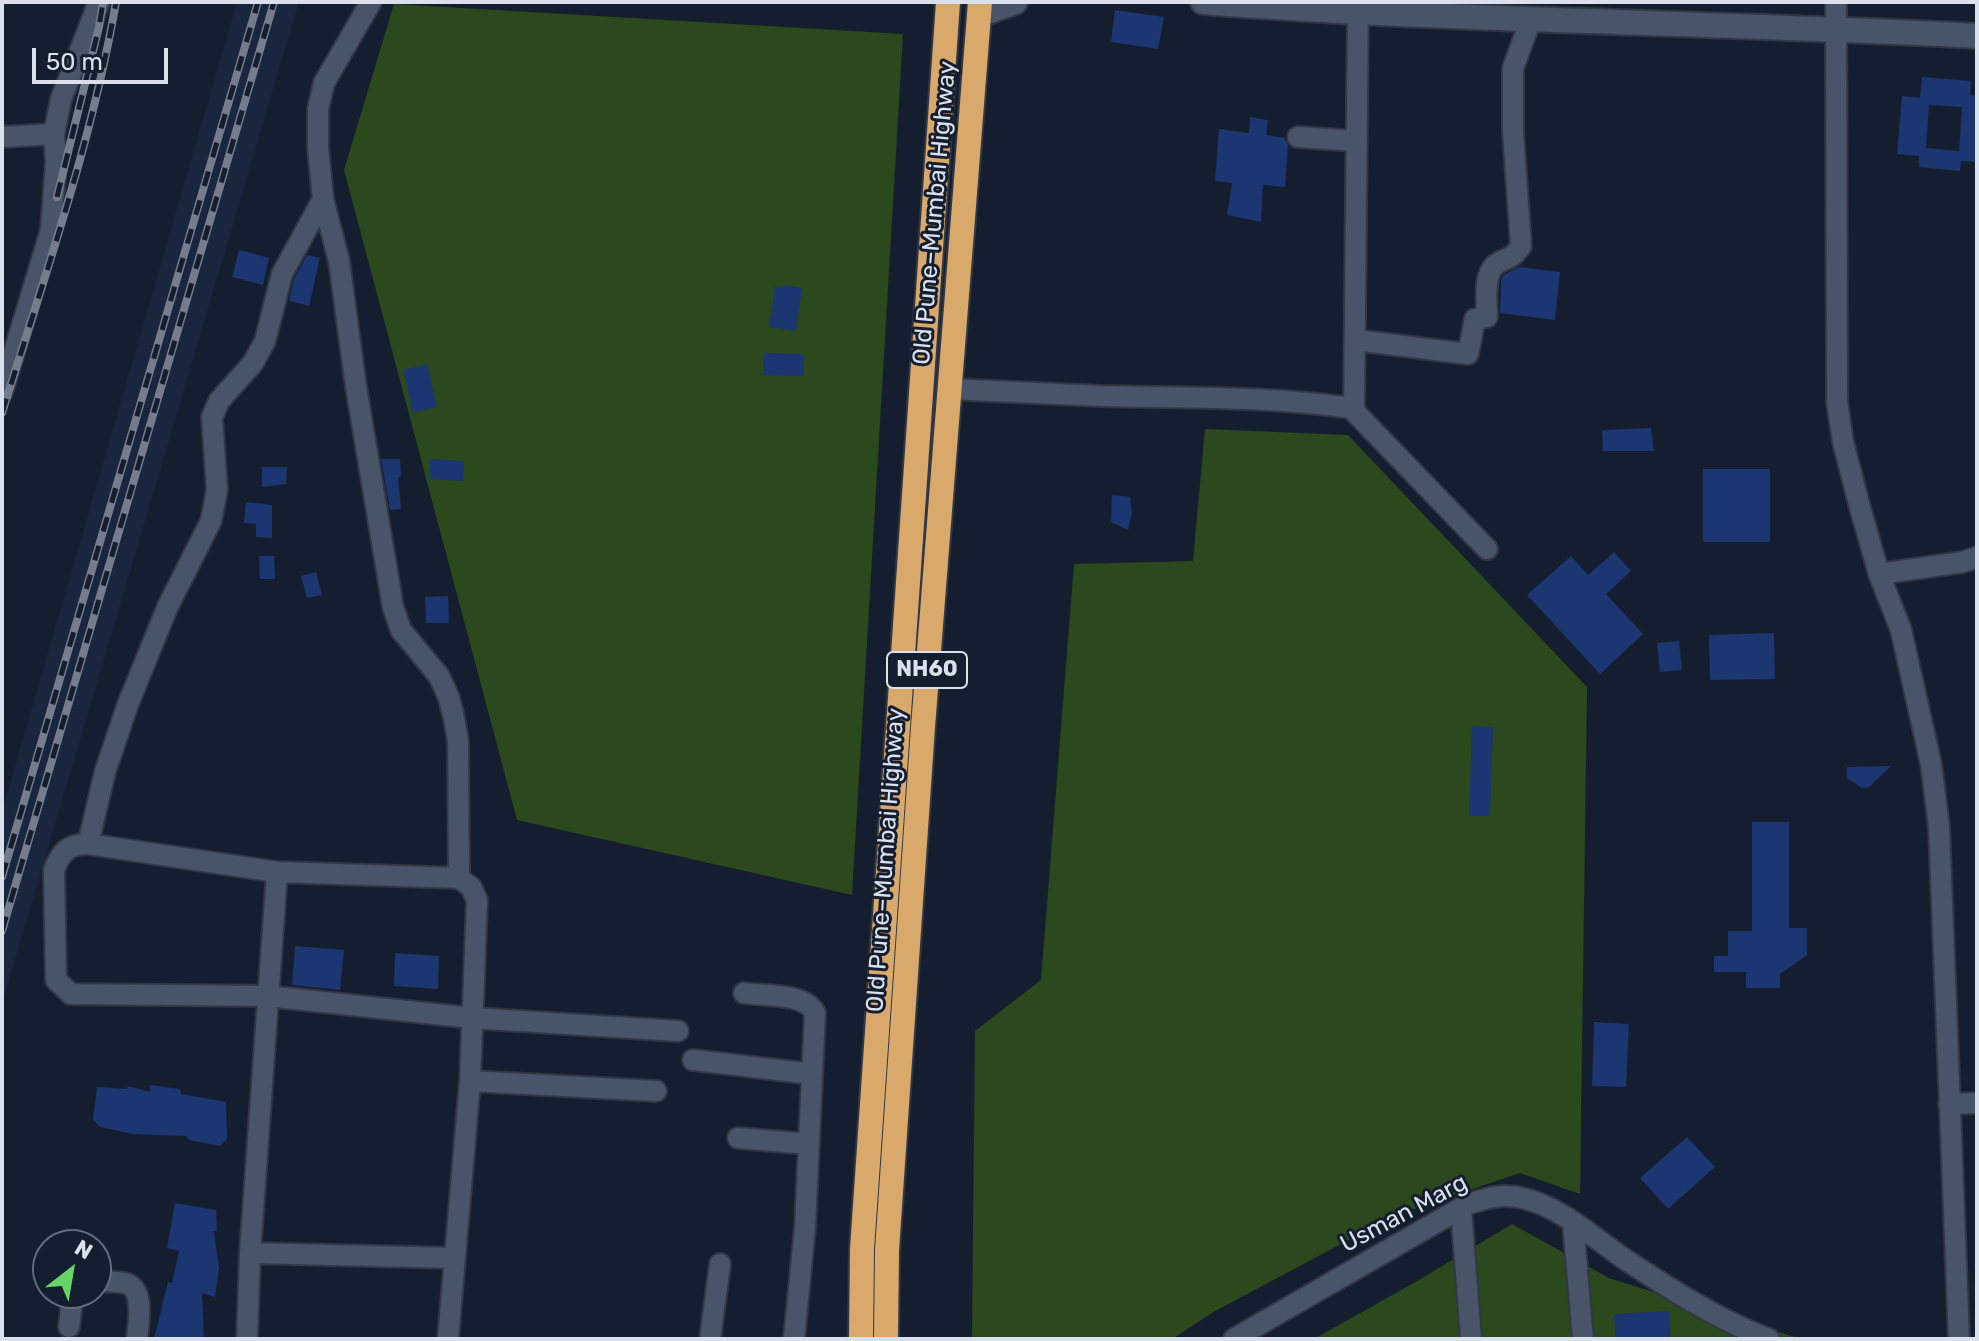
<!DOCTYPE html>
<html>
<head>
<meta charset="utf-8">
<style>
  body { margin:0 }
  #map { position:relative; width:1979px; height:1341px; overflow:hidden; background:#151e2f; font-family:Rubik,sans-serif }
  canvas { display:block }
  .frame { position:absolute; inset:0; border:4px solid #dae1ed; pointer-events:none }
  .north { position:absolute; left:32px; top:1229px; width:80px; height:80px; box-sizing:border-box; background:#151e2f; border:2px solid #646c7b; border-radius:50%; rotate:31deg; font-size:22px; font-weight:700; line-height:32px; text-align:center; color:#dae1ed }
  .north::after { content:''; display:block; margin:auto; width:28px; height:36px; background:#66d466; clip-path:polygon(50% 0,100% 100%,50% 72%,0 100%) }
  .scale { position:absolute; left:32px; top:48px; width:136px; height:36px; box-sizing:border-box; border:4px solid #dae1ed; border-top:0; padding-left:10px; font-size:24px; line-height:28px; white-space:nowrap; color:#dae1ed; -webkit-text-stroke:6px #151e2f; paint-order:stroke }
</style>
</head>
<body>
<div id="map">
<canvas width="1979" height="1341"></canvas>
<div class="frame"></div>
<div class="north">N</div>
<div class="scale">50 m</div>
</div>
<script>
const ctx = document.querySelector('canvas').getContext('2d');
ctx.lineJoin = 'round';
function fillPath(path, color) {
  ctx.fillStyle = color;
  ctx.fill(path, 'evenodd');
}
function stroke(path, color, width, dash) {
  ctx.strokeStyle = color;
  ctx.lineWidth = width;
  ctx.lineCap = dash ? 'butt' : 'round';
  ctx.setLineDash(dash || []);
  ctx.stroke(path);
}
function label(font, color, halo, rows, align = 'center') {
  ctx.font = font + ' Rubik,sans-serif';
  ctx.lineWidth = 6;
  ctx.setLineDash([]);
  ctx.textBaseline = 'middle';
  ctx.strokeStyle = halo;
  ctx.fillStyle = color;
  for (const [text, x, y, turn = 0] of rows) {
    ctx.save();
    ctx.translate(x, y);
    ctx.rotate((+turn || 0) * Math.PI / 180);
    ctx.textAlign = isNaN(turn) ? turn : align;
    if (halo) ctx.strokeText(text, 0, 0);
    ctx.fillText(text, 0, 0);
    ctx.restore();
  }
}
const built = new Path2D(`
  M237,2H299L2,1003V811Z`);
const green = new Path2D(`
  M394,4L903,34L852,895L517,820L344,170Z
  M1205,429L1348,435L1587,687L1580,1194L1520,1173L1394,1216L1215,1311L1172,1339H972L975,1031L1041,980L1074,564L1193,561Z
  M1512,1224L1609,1278L1801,1339H1314L1419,1280Z`);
const building = new Path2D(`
  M1115,10L1164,17L1158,49L1111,42Z
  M1922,77L1971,81L1970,95L1977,96V162L1961,161L1960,171L1919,167V156L1897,154L1902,96L1920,98ZM1929,105L1962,107L1959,151L1926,148Z
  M1250,117L1268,120L1266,135L1285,138L1288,145L1285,187L1263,185L1261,222L1227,215L1232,183L1215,181L1219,129L1249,133Z
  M239,250L269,258L263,285L232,277Z
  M307,255L320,258L309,306L289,301L294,279Z
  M1519,267L1560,272L1555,320L1500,313L1501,280L1504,275Z
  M783,285L802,288L796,331L769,327L775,286L784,287Z
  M764,353L804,354V376L763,375Z
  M427,364L437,407L413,413L403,370Z
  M1651,428L1654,451H1603L1602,430Z
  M381,459H400L401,477H398L401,509L390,510Z
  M430,459L464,461L463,481L429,479Z
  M262,467H287L286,484L262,487Z
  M1703,469H1770V542H1703Z
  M1112,495L1130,497L1132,513L1128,530L1111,522Z
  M246,502L272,505V538L256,537V524L244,523Z
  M1614,552L1631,571L1606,594L1643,634L1600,674L1527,595L1571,556L1588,575Z
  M259,556H274L275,579H260Z
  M316,572L322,595L307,598L301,576Z
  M448,596L449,623H426L425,597Z
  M1774,633L1775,679L1710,680L1709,635Z
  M1679,641L1682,670L1660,672L1657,643Z
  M1472,726L1493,727L1490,816H1469Z
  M1891,766L1869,787L1862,788L1847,778V767Z
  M1752,822H1789V928H1807V955L1780,974V988H1746V972H1714V956H1728V931H1752Z
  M295,946L344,950L340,990L292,985Z
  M395,953L439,956L438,989L394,986Z
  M1594,1022L1629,1024L1626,1087L1592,1086Z
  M150,1085L180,1089L181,1094L226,1102L227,1139L220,1146L189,1140L186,1136L132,1134L101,1127L93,1120L97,1087L127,1089L128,1086L150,1092Z
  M1687,1137L1715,1167L1668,1209L1640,1178Z
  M175,1203L216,1210L217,1231H214L219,1269L215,1297L202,1293L204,1339H154L168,1282L172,1283L179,1251L167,1248Z
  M1669,1311L1670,1339H1616L1614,1314Z`);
const street = new Path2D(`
  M371,2L324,83L318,109V148L323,199L339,261L356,387L393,607L401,630L439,676L449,698L454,718L458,741L459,878L471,887L477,900L470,1081L448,1339
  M1836,2L1837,402L1843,442L1859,504L1879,574L1901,630L1931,764L1939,827L1959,1339
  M2,137L54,134L61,99L99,2
  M1298,137L1356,141
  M323,199L282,274L265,341L253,363L219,401L212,417L217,490L211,521L168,606L128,704L105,772L88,844C68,844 61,852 54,870L56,980L71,994L267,996L472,1018L678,1031
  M1355,340L1468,354L1475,319L1487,317C1487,303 1483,276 1495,265C1507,256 1510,262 1521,246L1513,132V68L1531,19
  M949,389C1000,391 1051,394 1101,396C1185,398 1268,396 1351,408L1487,549
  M2,392L51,230L56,162L54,134
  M1354,411L1358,2
  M1879,574L1963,562L1977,557
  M88,844L277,872L459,878
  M744,993C764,996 806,993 815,1013L805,1227L794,1339
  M693,1060L812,1074
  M470,1081L656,1091
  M1949,1104L1977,1103
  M738,1138L809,1144
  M1461,1208L1471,1339
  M1573,1223L1583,1339
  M250,1253L454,1258
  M96,1281C105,1282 120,1281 128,1284C145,1292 138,1325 137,1339
  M69,1327L73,1293
  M247,1339L250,1253L277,872
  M710,1339L720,1264
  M1234,1339L1468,1204C1488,1198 1502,1193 1522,1198C1559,1206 1593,1237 1623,1258C1670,1289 1716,1319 1769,1339`);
const secondary = new Path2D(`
  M1203,2C1460,22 1719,22 1977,36
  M979,15L1015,2`);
const highway = new Path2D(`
  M861,1339L862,1249L948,2
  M886,1339L887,1250L923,727L980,2`);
const rail = new Path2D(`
  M57,197L99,27L103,2
  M2,413C44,278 92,142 116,2
  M2,877L258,2
  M2,931L274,2`);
const shields = [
  [927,670,80]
];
const shieldNames = [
  ["NH60",927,670]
];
const streetNames = [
  ["Old Pune–Mumbai Highway",935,213,-85],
  ["Old Pune–Mumbai Highway",886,860,-86],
  ["Usman Marg",1404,1214,-28]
];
fillPath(built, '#1a263d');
fillPath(green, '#2b491d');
fillPath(building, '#1b3670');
stroke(street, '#323746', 24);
stroke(secondary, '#323746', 28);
stroke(highway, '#323746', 28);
stroke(street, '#495468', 20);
stroke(secondary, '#495468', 24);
stroke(highway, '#d8a96b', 24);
stroke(rail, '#757d8c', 8);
stroke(rail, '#151e2f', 5, [15]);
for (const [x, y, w] of shields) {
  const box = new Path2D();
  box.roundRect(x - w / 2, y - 18, w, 36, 6);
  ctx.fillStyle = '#151e2f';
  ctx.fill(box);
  stroke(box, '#dae1ed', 2);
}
label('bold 22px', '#dae1ed', null, shieldNames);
label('24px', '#dae1ed', '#151e2f', streetNames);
</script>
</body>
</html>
